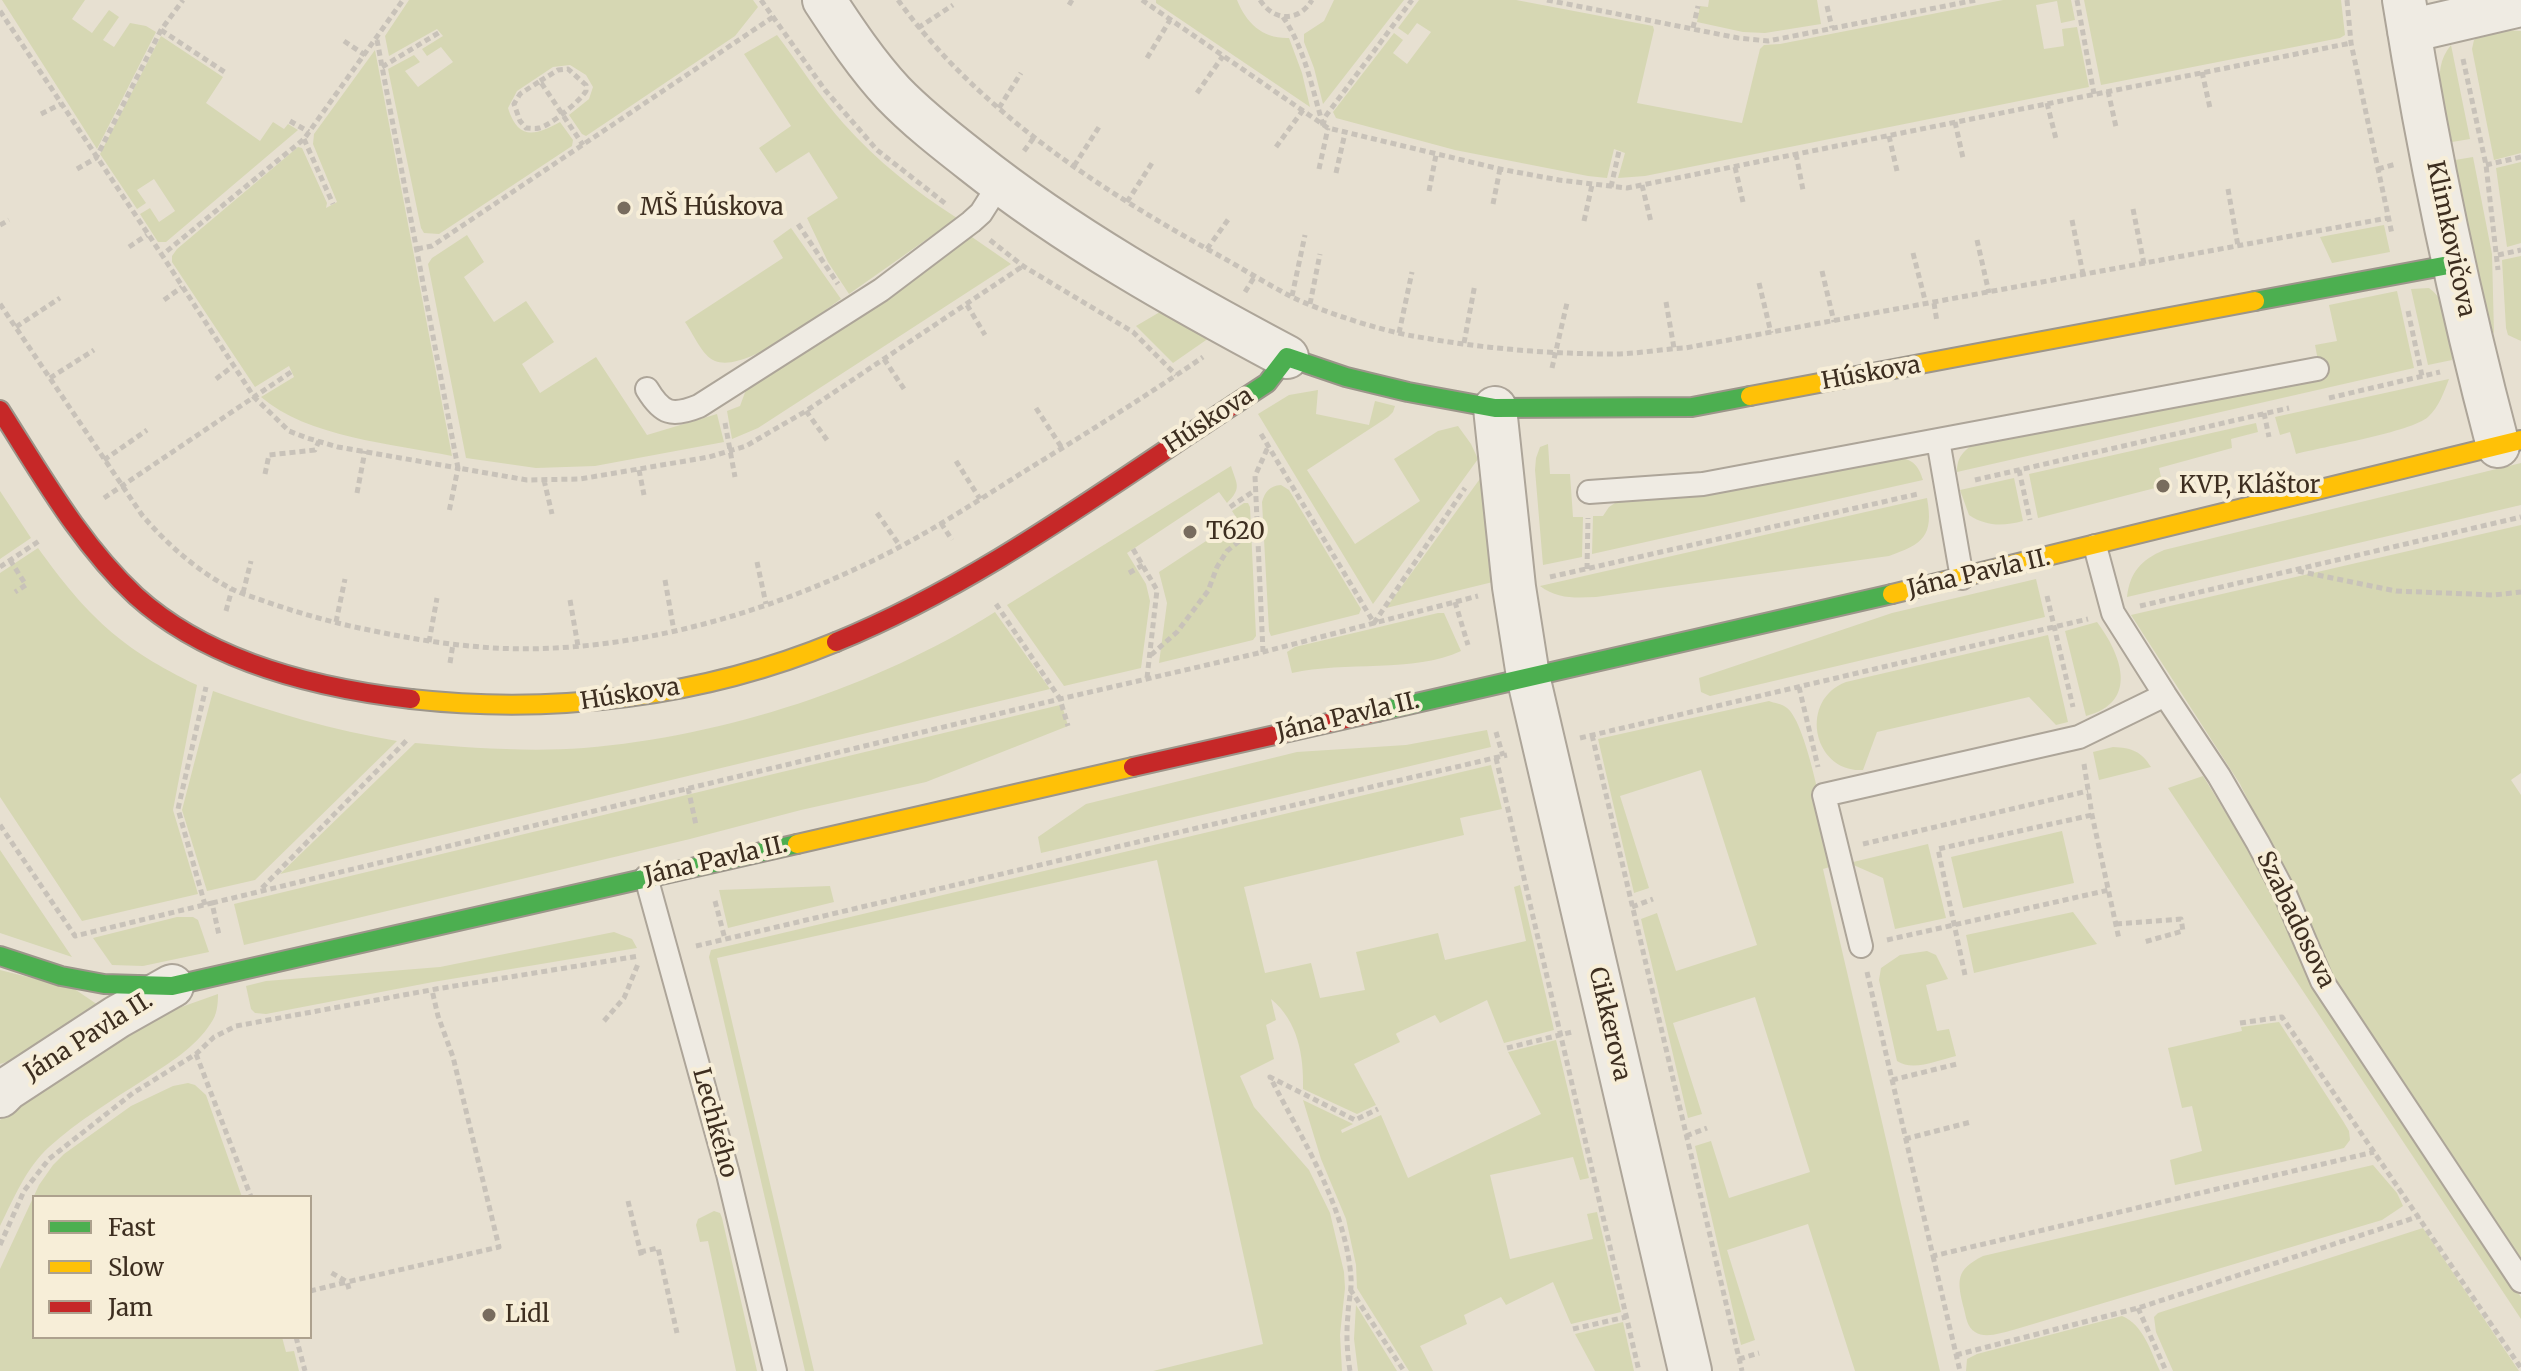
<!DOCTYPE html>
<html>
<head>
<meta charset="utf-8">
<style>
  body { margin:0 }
  #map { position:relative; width:2521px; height:1371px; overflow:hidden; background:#e7e0d1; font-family:Merriweather,serif }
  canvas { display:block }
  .legend { position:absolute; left:32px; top:1195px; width:280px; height:144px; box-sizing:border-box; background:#f7eed8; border:2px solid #ada18e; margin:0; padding:10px 14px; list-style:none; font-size:24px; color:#3d2e20 }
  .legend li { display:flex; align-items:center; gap:16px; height:40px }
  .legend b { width:40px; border:2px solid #ada18e }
</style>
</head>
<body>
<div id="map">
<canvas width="2521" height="1371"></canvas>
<ul class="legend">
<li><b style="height:10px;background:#4caf50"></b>Fast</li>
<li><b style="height:10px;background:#ffc107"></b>Slow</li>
<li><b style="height:10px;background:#c62828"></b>Jam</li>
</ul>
</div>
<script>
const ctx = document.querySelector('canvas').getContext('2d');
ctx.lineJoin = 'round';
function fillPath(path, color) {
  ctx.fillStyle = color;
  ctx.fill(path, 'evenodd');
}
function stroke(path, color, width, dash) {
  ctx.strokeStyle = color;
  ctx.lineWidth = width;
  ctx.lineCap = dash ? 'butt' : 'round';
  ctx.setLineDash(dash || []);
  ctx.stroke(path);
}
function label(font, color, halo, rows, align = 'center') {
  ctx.font = font + ' Merriweather,serif';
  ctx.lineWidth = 8;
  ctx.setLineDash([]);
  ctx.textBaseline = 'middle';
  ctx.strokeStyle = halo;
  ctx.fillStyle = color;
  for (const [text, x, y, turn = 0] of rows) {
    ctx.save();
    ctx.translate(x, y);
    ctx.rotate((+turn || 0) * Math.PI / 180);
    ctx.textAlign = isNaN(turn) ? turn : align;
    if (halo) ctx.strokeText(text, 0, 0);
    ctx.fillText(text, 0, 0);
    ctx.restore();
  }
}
const green = new Path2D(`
  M2,0H85L72,19L92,33L109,10L119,17L103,40L114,47L130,23L146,26L156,32L97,149Z
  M409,0H753L758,7L735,36L586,136L582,134L569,115L589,99L593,87L586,75L570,65L553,67L517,91L508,108C518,140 535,136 560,122L573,140L572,146L439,234L424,233L421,228L388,69L414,55L420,62L405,71L418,87L453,62L441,47L427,56L422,49L443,36L437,29L389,56L385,36Z
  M1156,0H1237C1246,23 1263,39 1289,38L1302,73L1310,107L1156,3Z
  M1334,0H1404L1323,104L1314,68L1304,42V34L1324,21Z
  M1419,0H1516L1653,26L1654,30L1637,103L1742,123L1760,49L1764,45L1780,44L2003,0H2071L2075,20L2061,23L2057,1L2036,5L2044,49L2064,46L2062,29L2077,27L2089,87L1645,176L1618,178L1625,153L1614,149L1607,178L1588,176L1455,150L1336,118L1333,112L1394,33L1403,40L1393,53L1407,64L1431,32L1417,23L1408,35L1398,28Z
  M1709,0H1817L1821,24L1765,33L1743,32L1697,22L1700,6L1708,7Z
  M2084,0H2341L2345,35L2340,38L2101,85Z
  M2507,30L2521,31V153L2494,160L2472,49L2474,40L2482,34Z
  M777,35C799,64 819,96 844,124C877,161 915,191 957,218L849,294L828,262L807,218L838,198L809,152L776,173L759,148L791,126L744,54Z
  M161,36L223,77L206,103L260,141L273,122L284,129L288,124L298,130L166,242H158L140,214L150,208L159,222L175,211L154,179L137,190L146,203L137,209L100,154Z
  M2451,45L2470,139L2452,142C2446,111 2428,72 2451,45Z
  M375,50L452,456C393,444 307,437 261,397L294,377L289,366L255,387L172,262V256L177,249L298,147L302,148L327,203L326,208L337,202L313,144L314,134Z
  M2473,157L2492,254L2494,334L2486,317L2455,160Z
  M2521,162V243L2507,247L2496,168Z
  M2384,225L2390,252L2332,263L2320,237Z
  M791,228L841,299C815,317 746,373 715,361C702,356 693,333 685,322L783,258L773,241Z
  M467,235L484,262L464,277L494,322L526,301L554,342L522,364L540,393L596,357L647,435L717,414L724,442L595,466L536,468L466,458L428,264L432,258Z
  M969,235L1011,264L758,428L732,439L727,411L740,406L747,387Z
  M2521,256V341L2508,335L2506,328L2502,260Z
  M2429,288C2452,305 2452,334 2452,360L2428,365L2411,289Z
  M2397,291L2414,368L1957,472C1957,456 1964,451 1976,442L2321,376L2315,345L2337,341L2329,305Z
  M1165,309L1209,338L1173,363L1136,326Z
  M2449,379C2444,392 2439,407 2428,417C2411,432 2322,447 2296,454L2290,432L2280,435L2275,417Z
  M1318,390L1316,414L1369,425L1375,401L1395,406L1393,412L1388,417L1307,470L1355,544L1420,501L1394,459L1438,431L1458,426L1471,444L1478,459L1373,604L1258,414L1289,395Z
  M2256,423L2258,432L2231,439L2232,448L2159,468L2163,486L2038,518L2029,474Z
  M1548,444L1550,474H1570L1573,517H1583L1582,557L1543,565L1535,470L1536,458L1540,447Z
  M1896,457C1912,459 1918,464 1923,480L1592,554L1593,516H1603L1609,507L1618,501Z
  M2521,463V505L2127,597C2130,572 2141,560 2164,550Z
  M1231,466C1237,485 1242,488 1227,503L1219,492L1127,553L1146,584L1150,601L1141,668L1064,686L1007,605Z
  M1482,476L1497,581L1386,608Z
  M2014,478L2023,521C2004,526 1987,527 1969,515L1960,490Z
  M1281,485L1289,490L1361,609L1359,614L1271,636L1269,631L1262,502C1265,492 1269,486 1281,485Z
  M0,491L31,538L0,559Z
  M1927,498C1934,536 1923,544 1889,556L1596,597C1575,598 1557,599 1540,586Z
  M1244,503H1248L1250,507L1256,636L1253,640L1159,663L1167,603L1159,572L1238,520L1232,511Z
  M2521,525V773L2511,780L2521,795V1267L2323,968L2289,883L2240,784L2131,615Z
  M38,548C87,616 121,649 197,685L173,810L198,894L82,921L0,797V573Z
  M2036,579L2045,617L1710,696L1701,692L1699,678L1892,613Z
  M995,612L1050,689L280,874L415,743C472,748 528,752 584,748C726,736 876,687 995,612Z
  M1438,613H1444L1461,651C1415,673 1344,661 1292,673L1287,652L1295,647Z
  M2097,622C2121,654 2140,702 2086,716L2065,631Z
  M2048,635L2068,722L2056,725L2029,697L1877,732L1863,770C1813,773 1798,700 1846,682Z
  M213,691C274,713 333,730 397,741L255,880L207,891L182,810Z
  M1769,701C1774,703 1783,704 1787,708C1808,724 1827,836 1833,866L1823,869L1940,1371H1855L1808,1224L1727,1250L1755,1340L1741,1345L1695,1146L1711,1141L1729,1198L1810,1172L1755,997L1673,1023L1702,1114L1688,1118L1641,919L1657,913L1676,971L1757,945L1701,770L1620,796L1649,888L1634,893L1598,739Z
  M1060,705H1062L1068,726L926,782L801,810L690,839L244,945L234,904Z
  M1487,730L1491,747L1041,853L1038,837L1086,804L1297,752L1406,745Z
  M2113,747C2132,748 2141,751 2151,767L2099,780L2093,752Z
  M1491,765L1502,809L1460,818L1464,835L1244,887L1265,973L1311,963L1320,998L1365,990L1356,952L1438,933L1445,960L1526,941L1514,887L1520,885L1554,1030L1504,1043L1487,1000L1440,1023L1435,1015L1397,1033L1396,1034L1400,1042L1354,1064L1376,1105L1357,1114L1303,1089C1304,1056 1298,1021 1271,999L1276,1020L1266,1025L1274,1059L1240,1076L1254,1107L1309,1170L1330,1213L1344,1272L1345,1288L1340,1335L1342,1371H1153L1263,1344L1157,860L717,958L814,1371H805L709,957L711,950Z
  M2203,776L2278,897L2420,1145L2521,1297V1319L2168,788Z
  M2062,831L2074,883L1963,908L1951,857Z
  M1928,844L1946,918L1895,929L1883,878L1849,863Z
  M0,850L72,957L0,933Z
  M830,886L834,902L728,928L719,890Z
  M2073,912L2097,944L1974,973L1966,935Z
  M177,917H193L198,920L209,952L143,966L112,965L93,938Z
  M614,932L632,939L637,948L433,982L266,1014L255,1013L251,1009L246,986L266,981L440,967Z
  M1927,951L1936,955L1948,979L1926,985L1937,1031L1949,1029L1956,1056C1938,1060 1913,1072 1897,1061L1879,980L1881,968L1900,955Z
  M0,970L73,988L104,1009L13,1060L0,1064Z
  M218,994C218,1004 217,1015 211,1023C195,1048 169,1063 145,1079C112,1100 78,1121 49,1147C26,1168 14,1198 0,1226V1120L25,1097L156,1016Z
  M2279,1022L2343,1121L2349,1131L2350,1140L2344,1148L2332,1151L2175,1185L2170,1160L2202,1151L2192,1106L2182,1108L2168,1048L2242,1031L2241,1027Z
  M1556,1040L1589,1178L1580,1180L1573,1157L1490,1175L1510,1259L1593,1239L1587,1214L1597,1212L1621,1312L1571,1324L1553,1282L1506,1305L1501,1297L1464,1315L1467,1324L1420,1346L1433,1371H1409L1357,1288L1356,1265L1346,1219L1321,1159L1303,1100L1353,1124L1341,1130L1342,1133L1381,1115L1408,1178L1541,1114L1508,1052Z
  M188,1083L195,1085L206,1095L242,1197H34V1337H282L286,1352L294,1351L299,1371H0V1269L39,1185L53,1165L64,1154L131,1106L173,1086Z
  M2373,1165L2397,1193L2403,1206L2382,1220L2013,1330C2001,1333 1985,1339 1975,1332C1967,1327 1966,1317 1964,1309C1957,1281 1955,1270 1983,1256Z
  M714,1211L720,1213L722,1218L757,1371H736L708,1241L700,1242L696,1225L698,1219Z
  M2423,1228L2519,1371H2173L2156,1332L2154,1317L2158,1313Z
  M1356,1305L1397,1371H1358L1354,1339Z
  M2122,1316C2143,1324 2151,1352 2160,1371H1966L1967,1359L1977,1354Z
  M1623,1322L1634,1371H1595L1575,1334Z`);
const path = new Path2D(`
  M761,0L825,90L877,150L946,204
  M898,0C977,110 1100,190 1218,255C1243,269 1267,284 1292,297C1323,312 1379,330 1413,336C1479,348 1546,354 1613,354C1637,354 1661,349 1685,348L2388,218
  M1142,0L1328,128L1500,169L1559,180L1627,188L2351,43
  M1260,0C1274,22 1299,22 1312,0
  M1547,0L1738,38L1768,41L1976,0
  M2077,0L2094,94
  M2347,0L2351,43L2392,234
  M1069,5L1072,0
  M1827,6L1832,28
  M0,11L162,255
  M1283,17C1305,49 1312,88 1323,125
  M918,28L953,5
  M1693,28L1698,6
  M161,30L226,73
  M377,40L458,468L527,480L580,479L709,457L746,446L806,411L1023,266
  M344,41L365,55
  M1147,58L1170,20
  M2463,59L2486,165L2498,270
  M382,67L440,32
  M2202,72L2210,108
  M540,81L558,70L568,69L586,85V91C580,101 551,125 539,128C535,129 530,128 526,128L520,121L514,104L520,94L540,81L583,145
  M2108,91L2116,127
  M1197,93L1223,56
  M2047,103L2056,139
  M999,108L1021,73
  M41,114L61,104
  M290,121L309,132
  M1955,122L1963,158
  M1323,126L1325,117L1412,0
  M1889,136L1897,171
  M304,139L333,204
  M1276,147L1303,110
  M1024,151L1035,136
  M1796,154L1803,190
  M2486,165L2521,157
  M1074,166L1099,127
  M1735,167L1743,202
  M77,169L96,158L161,30L183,0
  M1319,169L1328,128
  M2378,169L2396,164
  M1336,173L1345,133
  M1642,185L1651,222
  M1611,187L1619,151
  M2228,189L2238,246
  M1429,191L1436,155
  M1127,202L1152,163
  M1493,204L1500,169
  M2133,209L2144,264
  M2072,220L2083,274
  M1584,221L1592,185
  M798,224L838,284
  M0,225L9,220
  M990,240L1023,266L1133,332L1176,375
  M1977,240L1989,293
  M129,247L147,235
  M417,249L432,246L773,17
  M1207,249L1230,217
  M1913,253L1926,304
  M2498,255L2521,250
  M1822,271L1834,322
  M1759,283L1771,333
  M1245,292L1255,276
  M1292,296L1305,235
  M164,300L182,287
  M1666,302L1674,348
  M1934,303L1937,322
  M0,304L142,515C167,544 196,570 230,588C241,594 253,597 264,601C298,613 334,623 369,630C403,637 436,643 470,646C602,660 751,620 868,563C923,537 974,503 1025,471C1085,434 1145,397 1203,357
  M1310,304L1320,254
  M967,305L985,335
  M2408,311L2422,376
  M16,327L60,298
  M1399,333L1412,272
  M1464,343L1475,284
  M884,359L904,389
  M1552,368L1567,303
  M291,372L254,397L162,255L304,139L403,0
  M50,378L94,350
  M216,379L233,366
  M2329,398L2440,372
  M1036,408L1062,448
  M806,411L827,440
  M2264,413L2269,437
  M725,423L735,477
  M1261,434L1374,623L1465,488
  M104,460L147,430
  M956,461L980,499
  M639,470L644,495
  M2019,470L2030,520
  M265,474L269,455L315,450L319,441
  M544,480L552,514
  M1975,480L2289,408
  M357,493L365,451
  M104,498L254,397L289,431L307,438L338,447L458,468L449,512
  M1230,507L1254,491
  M877,513L900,546
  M941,523L952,540
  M1133,549L1157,590L1147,678
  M10,560L26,585L15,592
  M757,562L766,604
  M0,567L39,541
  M1587,569L1588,518
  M2298,571L2396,591L2494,595L2521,592
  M1129,573L1143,565
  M1550,577L1918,494
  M665,580L674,631
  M243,593L251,561
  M2047,596L2073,707
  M570,600L578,646
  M1455,602L1468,645
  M996,604L1060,699L1068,726
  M2140,606L2521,517
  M226,611L232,589
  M336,622L345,579
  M429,642L437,598
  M1263,652L1255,476L1268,447
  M1151,655L1177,632L1208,591L1217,567L1227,551L1257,527
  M450,663L453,644
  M1799,687L1818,767
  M1496,732L1503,756
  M1592,735L1742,1371
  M1580,738L2088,619
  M1496,758L1639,1371
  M2084,764L2092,815L2119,939
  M688,788L696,825
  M0,825L75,936L212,903L219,935
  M1863,844L2088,791
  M262,888L409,738
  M715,901L725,939
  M212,903L1060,699L1263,652L1478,596
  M205,905L178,809L206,687
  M1632,907L1653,899
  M2116,924L2181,919L2183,931L2144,942
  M1887,940L2109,890
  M696,946L1507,755
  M1867,972L1933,1256L2374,1152
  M1965,975L1938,849L2092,815
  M604,1021L624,998L638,964
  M2240,1023L2282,1017L2521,1368
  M1507,1048L1572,1032
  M196,1054L251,1197
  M1892,1080L1957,1064
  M1686,1136L1707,1128
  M1905,1139L1971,1122
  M628,1201L642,1258
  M0,1245L24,1191L49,1159L133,1093L196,1054L214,1037L236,1026L436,989L639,956
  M640,1252L658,1248L677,1333
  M1933,1256L1960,1371
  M349,1289L347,1282L499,1247L453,1057L438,1016L432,990
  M1350,1289L1404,1371
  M310,1291L347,1282L330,1272
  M2138,1308L2166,1371
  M1573,1329L1626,1317
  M296,1337L305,1371
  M1956,1355L2138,1308L2420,1216
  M1739,1359L1759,1353
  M1350,1371C1347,1352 1346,1334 1348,1315C1348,1303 1352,1290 1351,1278C1346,1207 1302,1139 1270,1077L1355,1120L1378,1109`);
const lane = new Path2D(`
  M647,389C662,414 672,417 699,406L881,290L971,222L981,213L1000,183
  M1938,440L1962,578
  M1589,492L1703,484L2317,369
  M2095,546L2113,613L2165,695L2219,776L2258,843L2285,894L2322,981L2521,1281
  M646,877L728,1174L775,1371
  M1861,946L1824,795L2079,737L2165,695`);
const street = new Path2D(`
  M824,0C845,32 867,65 893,93C917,118 945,140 972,161C1069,238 1178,299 1287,357
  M2404,0C2428,150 2459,299 2498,446
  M2409,31L2521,5
  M1495,408L1514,587L1528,676L1690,1371
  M0,1096L7,1089L117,1017L172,986`);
const fast = new Path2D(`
  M2255,301L2454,264
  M1235,404L1267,383L1287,357L1346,377L1408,392L1495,408L1692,407L1750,396
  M1377,712L1892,594
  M0,956L61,976L104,984L172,986L797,844`);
const slow = new Path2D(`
  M1750,396L2255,301
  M1892,594L2521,440
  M411,699C554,715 703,697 836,642
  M797,844L1133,767`);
const jam = new Path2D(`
  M0,410C41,474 80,544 136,596C209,662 315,688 411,699
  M836,642C980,583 1106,488 1235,404
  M1133,767L1377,712`);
const markers = [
  [624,208,8,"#786c5e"],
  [2163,486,8,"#786c5e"],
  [1190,532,8,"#786c5e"],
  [489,1315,8,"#786c5e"]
];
const poiNames = [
  ["MŠ Húskova",640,208],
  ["KVP, Kláštor",2179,486],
  ["T620",1206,532],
  ["Lidl",505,1315]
];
const streetNames = [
  ["Klimkovičova",2450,239,78],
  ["Húskova",1871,374,-10],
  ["Húskova",1209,421,-33],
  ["Jána Pavla II.",1979,574,-13],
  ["Húskova",630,695,-9],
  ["Jána Pavla II.",1348,717,-13],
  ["Jána Pavla II.",716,861,-13],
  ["Szabadosova",2295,920,64],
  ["Cikkerova",1609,1024,77],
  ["Jána Pavla II.",89,1037,-32],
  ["Lechkého",714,1123,75]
];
fillPath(green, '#d6d7b3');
stroke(lane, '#ada599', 26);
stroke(street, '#ada599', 46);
stroke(fast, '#9c958a', 22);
stroke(slow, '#9c958a', 22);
stroke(jam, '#9c958a', 22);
stroke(path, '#c8c2b9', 5, [6, 4]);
stroke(lane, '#efebe3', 22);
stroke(street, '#efebe3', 42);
stroke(fast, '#4caf50', 18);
stroke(slow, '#ffc107', 18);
stroke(jam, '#c62828', 18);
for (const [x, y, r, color] of markers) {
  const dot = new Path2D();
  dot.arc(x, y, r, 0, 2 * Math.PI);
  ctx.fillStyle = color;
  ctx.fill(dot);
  stroke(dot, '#f7eed8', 3);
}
label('24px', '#3d2e20', '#f7eed8', poiNames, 'left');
label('24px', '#3d2e20', '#f7eed8', streetNames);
</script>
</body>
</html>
